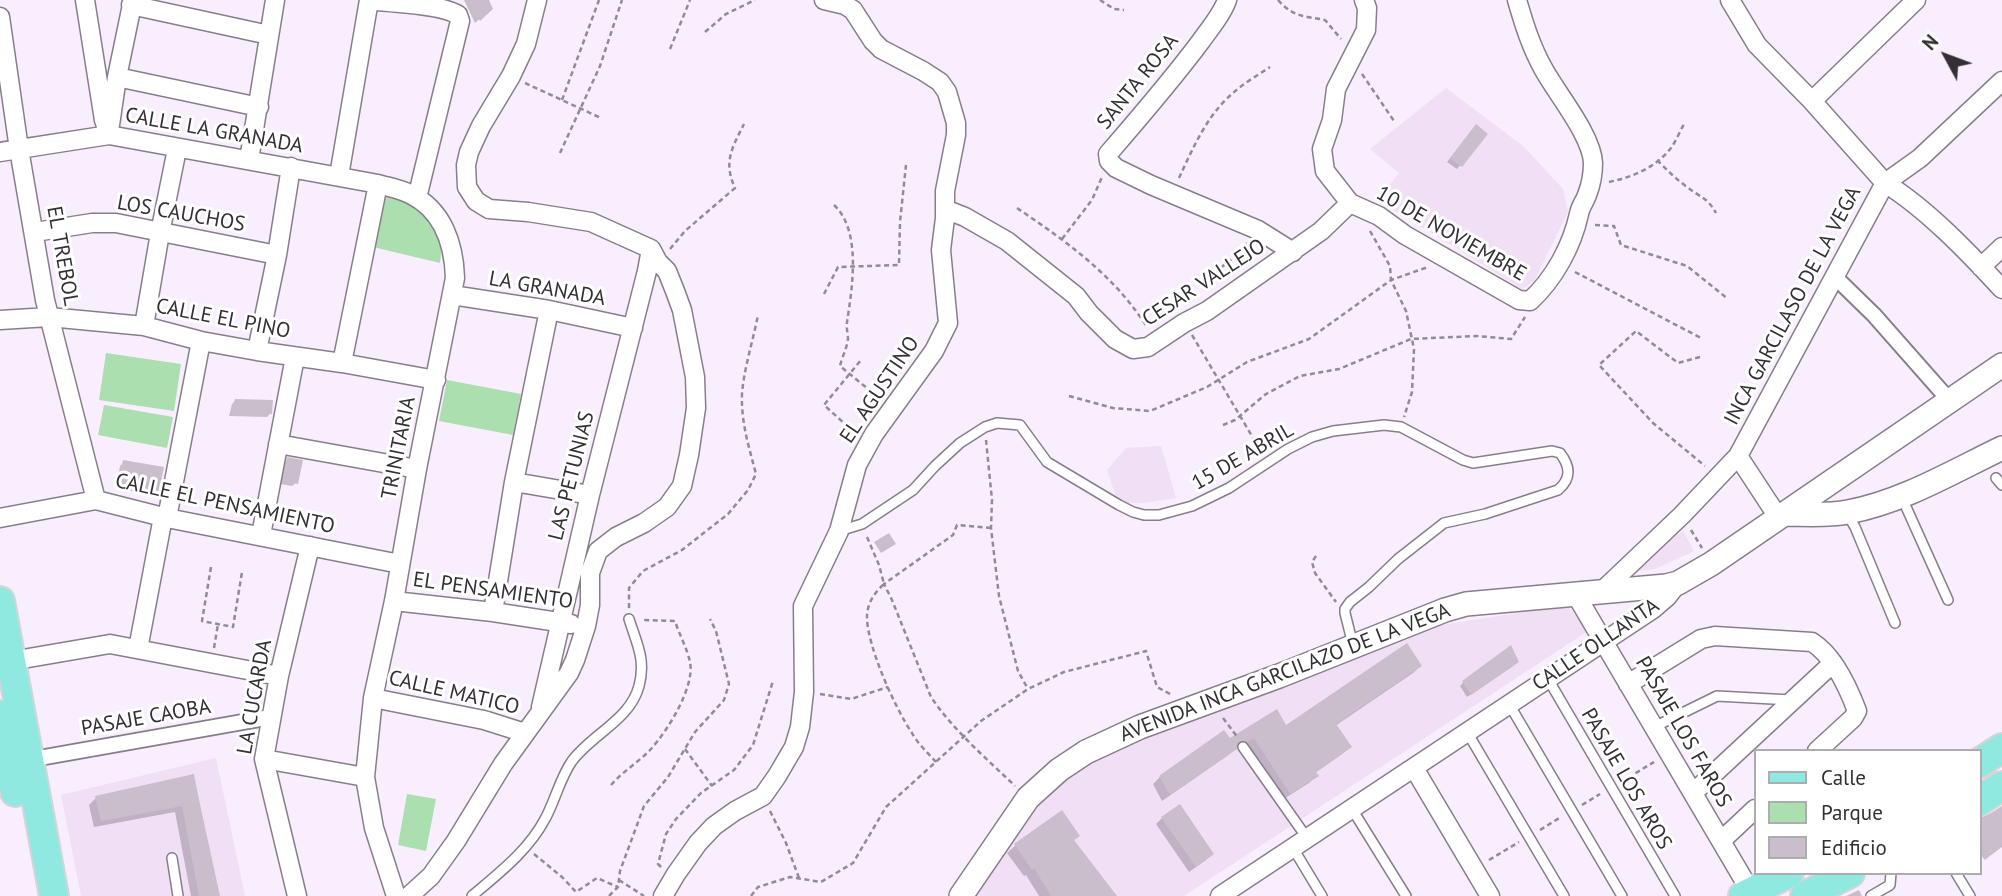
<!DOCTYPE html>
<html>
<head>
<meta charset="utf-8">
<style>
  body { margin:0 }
  #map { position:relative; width:2002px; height:896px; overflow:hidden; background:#f9eefd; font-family:"PT Sans",sans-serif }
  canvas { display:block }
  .legend { position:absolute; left:1754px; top:749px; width:228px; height:126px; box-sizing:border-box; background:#fff; border:2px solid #adacae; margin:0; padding:9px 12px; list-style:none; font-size:21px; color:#332f34 }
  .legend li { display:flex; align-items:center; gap:14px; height:35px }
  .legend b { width:35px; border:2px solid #adacae }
  .north { position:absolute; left:1911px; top:21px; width:70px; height:70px; -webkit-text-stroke:5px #fff; paint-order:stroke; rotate:311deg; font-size:19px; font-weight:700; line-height:28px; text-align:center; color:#332f34 }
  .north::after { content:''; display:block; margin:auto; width:24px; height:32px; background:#332f34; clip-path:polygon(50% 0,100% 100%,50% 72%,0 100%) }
</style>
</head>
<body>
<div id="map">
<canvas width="2002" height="896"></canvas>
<ul class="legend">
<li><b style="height:9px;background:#8fe9e0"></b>Calle</li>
<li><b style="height:19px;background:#acdfb0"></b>Parque</li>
<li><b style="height:19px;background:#cabecd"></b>Edificio</li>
</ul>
<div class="north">N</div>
</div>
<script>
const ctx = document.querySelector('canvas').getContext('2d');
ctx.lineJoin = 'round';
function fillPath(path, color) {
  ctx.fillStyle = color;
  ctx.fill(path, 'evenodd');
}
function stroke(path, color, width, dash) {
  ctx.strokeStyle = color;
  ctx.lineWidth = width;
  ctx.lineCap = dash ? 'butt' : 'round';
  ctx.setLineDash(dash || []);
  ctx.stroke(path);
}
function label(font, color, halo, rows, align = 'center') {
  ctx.font = font + ' "PT Sans",sans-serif';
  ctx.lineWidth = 6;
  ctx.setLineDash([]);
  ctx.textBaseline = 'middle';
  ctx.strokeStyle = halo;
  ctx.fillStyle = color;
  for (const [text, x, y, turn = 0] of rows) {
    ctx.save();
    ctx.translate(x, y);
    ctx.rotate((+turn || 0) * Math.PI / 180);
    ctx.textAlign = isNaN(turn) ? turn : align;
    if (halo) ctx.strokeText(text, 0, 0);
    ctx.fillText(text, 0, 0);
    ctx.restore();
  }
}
const built = new Path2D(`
  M1446,88L1523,146L1563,189L1568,212L1534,281L1522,289L1378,200L1399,173L1370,149Z
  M1161,446L1176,498L1143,503H1118L1107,470L1126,448Z
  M1683,531L1694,551L1655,569L1636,571L1635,565Z
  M1567,605L1588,631L1184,896H976L1031,810L1072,772L1195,709L1410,630Z
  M216,758L245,896H81L61,795Z`);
const green = new Path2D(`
  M389,195L410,199L433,228L442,246L440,263L373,247L380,205Z
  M106,353L181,364L174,411L99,400Z
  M447,380L521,394L513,435L439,421Z
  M104,405L173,417L167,448L98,435Z
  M407,794L436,799L426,851L398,845Z`);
const shadow = new Path2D(`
  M464,0H487L491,9L475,23Z
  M1473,130L1486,134L1457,169L1447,162Z
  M236,400L270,414L267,417L229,416L232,404Z
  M288,459L296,483L292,486L280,484L284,463Z
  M124,462L157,491L154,495L116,488L120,466Z
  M1420,666L1413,673L1335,726L1350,747L1342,754L1315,773L1316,776L1309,783L1282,800L1246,743L1239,748H1236L1227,756L1162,801L1153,784L1160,777L1229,741L1285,727Z
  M1513,666L1467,697L1460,686L1464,682Z
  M192,776L218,896H191L175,812L94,827L89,805L96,798Z
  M2002,808V846L1985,860L1979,853V819Z
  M1061,813L1073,840L1115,896H1039L1026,875L1024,876L1007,853L1015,846Z
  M1162,818L1206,860L1189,872L1156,824Z
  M1859,890L1862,896H1846Z`);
const building = new Path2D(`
  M469,0H489L493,9L480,21Z
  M1476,124L1488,134L1462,167L1450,158Z
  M235,399L273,400L272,414L231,413Z
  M287,457L303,460L298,484L283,480Z
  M123,460L164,467L159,492L118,485Z
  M889,533L896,544L881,553L874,542Z
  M1407,643L1422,666L1336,724L1352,747L1316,772L1319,776L1290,794L1254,738L1248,742L1240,741L1236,745L1237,749L1170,795L1159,776L1224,730L1230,738L1277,709L1286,725Z
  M1511,645L1519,662L1471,695L1462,681Z
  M194,774L198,795L220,896H199L182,806L101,821L95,796Z
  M1180,804L1214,854L1196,867L1161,817Z
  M2002,806V847L1991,855L1979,840V818L1988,815Z
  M1062,810L1080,836L1074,840L1117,896H1051L1034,868L1032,870L1014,844Z`);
const path = new Path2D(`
  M1100,0L1114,9L1124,10
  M1278,0C1293,17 1304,16 1325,20L1341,39
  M705,32L726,14L755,0
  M670,49L690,0
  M1362,74L1394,121
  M525,83L601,118
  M562,100L599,0
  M560,153L600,66L622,0
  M1657,160C1667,170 1676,179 1687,187C1701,198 1707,197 1716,213
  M1179,178C1193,148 1207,115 1233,93C1244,83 1258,75 1270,67
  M1609,182C1633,177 1655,168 1671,148C1676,141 1680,131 1684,124
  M834,205C862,231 852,289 847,322C846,328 848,333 848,339C847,348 842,357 840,366L879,398
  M1017,208C1067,242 1114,275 1147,327
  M1595,225L1614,226L1621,245L1687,266L1728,299
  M1370,231L1390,266L1391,280L1406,311L1414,349L1412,392L1404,417
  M1062,239L1092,200L1102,177
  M670,249L685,231L735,188C723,162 732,148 744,124
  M1575,272L1701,338
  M1214,273L1237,255L1247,243
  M824,294L838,267L899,265L900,222L906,165
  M1192,335L1262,453
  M1700,357L1678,363L1636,331L1599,365L1653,423L1705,466
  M1069,396L1113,408L1150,411L1207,387L1247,362L1309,339L1391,280L1428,267
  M1223,425L1235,420L1266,394L1300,376L1339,369L1411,339L1477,336L1511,339L1525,317
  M855,433L824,405L861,360
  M986,440L992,500L991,528L999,596L1018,671L1028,689
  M991,528L957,525L953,535L884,584L892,600L931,697C954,731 986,758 1015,786
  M1691,530L1702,548
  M867,537L879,565L884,584C874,593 867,604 867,617C867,646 895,708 912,733C918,744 928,753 936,762
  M1316,556L1312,562L1315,573L1336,602
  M211,567L202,621L233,627L242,572
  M629,608V588L643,571L682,550L728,514L748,490L756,474C749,447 741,423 742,394C744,368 753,341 758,315
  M214,648L218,624
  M820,694L851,699L888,687
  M1223,718L1238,738
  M685,749L712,786
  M1621,782L1654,762
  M611,785C623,771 639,762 651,749C668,730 695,687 690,662C687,648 679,634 675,621L642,620
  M1582,805L1600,794
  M770,811L786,843L799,878
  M1540,830L1561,817
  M534,854L562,877L576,892L597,878L618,887
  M1489,860L1519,842
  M661,867L658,864L666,834L676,819L701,793L734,770L753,745L773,681
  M619,880L644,896
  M609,896L618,887L620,871L644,806L668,777L695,732L724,700L729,684L716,631L710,619
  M751,896L758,887L790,877L821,882L853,863L886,807L981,721L1028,689L1064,672L1146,651L1157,687L1172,695`);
const service = new Path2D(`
  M1996,478L2002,485
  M1902,498L1948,600
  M1847,514L1855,527L1895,623
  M839,531L862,524L913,490L935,466L960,443L985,427L997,423L1020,425L1047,462L1119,505L1133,512L1144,515H1159L1192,506L1229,488L1288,449L1312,437L1333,431L1384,425L1401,427L1463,460L1473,463L1552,451L1560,453C1570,466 1572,478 1558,490L1485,514L1444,523L1398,559L1369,587L1350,602L1345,609V613L1353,645
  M1548,679L1675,896
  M1509,704L1622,896
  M1654,727L1717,696L1791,700
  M1467,732L1564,896
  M1243,747L1307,838
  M1352,809L1406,896
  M1293,848L1322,896
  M172,858L178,896
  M1956,873L1970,896
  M472,896C499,873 528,851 545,819C555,801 560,778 572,761C592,734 630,720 639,686C646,660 637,644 629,619
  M1871,896L1890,885L1891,873`);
const pedestrian = new Path2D(`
  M1835,277L1874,315L1949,400
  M28,760L271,717`);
const minor = new Path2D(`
  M85,0L104,120L109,135
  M369,0C390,3 442,4 458,15L460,21L417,198
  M1227,0C1222,15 1210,28 1201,41C1172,80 1140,117 1108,154L1109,161L1116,168L1151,185L1258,230L1293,252
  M1364,0L1367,8L1366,30L1336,89L1332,120L1322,149L1325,171L1350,203L1379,216L1405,235L1519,300L1530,301C1554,279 1572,246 1579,214C1580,207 1585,201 1587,195C1591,185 1593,174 1593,163C1592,136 1558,95 1544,70C1531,47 1524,24 1517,0
  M131,5L269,35
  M0,17L19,149L45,300L96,500
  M117,77L259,107
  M2002,81L1920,158L1885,183C1927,209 1969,253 2002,289
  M1812,101L1916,0
  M110,125L117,77L133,0
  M0,152L109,135L378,184C388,187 400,189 410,194C443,210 454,244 455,278L417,469L394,601L373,698L365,777L374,828L396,896
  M249,160L275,0
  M339,176L369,0
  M945,209L965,217L1007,241L1076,296L1089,313L1115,339L1133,349L1148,347L1184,323L1207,311L1321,231L1350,203
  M35,232L92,223H116L277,255
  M1981,267L2002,247
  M452,295L549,310L633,328
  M0,320L49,317L144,326L201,341L257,351L342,363L436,380
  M144,326L160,233L177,149
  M257,351L277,255L291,167
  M342,363L378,184
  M278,444L417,469
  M1738,456L1778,517
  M514,482L590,495
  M0,518L96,500L167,518L400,564
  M167,518L201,341
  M261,535L295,357
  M1601,592L1682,515L1738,456L1885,183L1812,101L1757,45L1730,0
  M1576,595L1751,892
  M394,601L493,612L571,624
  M493,612L514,482L549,310
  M138,649L163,517
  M11,661L110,644L279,676
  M1628,684L1701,639L1715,636L1812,642C1834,656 1848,687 1857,711L1853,718L1817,751
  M373,698L484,720L525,733
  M541,707L590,495L647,271L651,249
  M264,759L365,777
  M1414,768L1490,896
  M1693,793L1833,663
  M1721,841L1755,809
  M297,896L264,759L279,676L310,546
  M409,896L431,876L456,841L503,764L569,673L575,660L586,626L590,605V573L598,551L616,537L644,523L667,507L682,486L689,455L696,408L695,377L682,310L675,291L667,271L658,262L651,249L591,222L528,212L489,209L476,201L467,187L466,165L469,152L481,126L511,76L526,44L537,0
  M663,896L676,874L698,843L714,826L735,811L763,796L777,776L794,747L800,727L804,692L803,606L839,531L857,465L874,434L934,351L948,323L941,250L945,218V191L956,135V123L947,92L940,82L923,71L881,49L873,41L853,10L845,5L824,0
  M1220,896L1653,609L1667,597L1678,583`);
const tertiary = new Path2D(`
  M1783,514C1804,514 1827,516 1848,512C1902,502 1952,472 2002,448
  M961,896L1028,798L1059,770L1086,752L1140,727L1279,676L1445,610L1466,604L1666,586L1678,583L1711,564L2002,365`);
const primary = new Path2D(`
  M0,601L54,896
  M0,715L15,792
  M1979,763L2002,748
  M1979,801L2002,786
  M1743,896L1789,873
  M1805,896L1850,873`);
const streetNames = [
  ["SANTA ROSA",1138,82,-51],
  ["CALLE LA GRANADA",214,131,10],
  ["LOS CAUCHOS",181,214,10],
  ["10 DE NOVIEMBRE",1451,234,30],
  ["EL TREBOL",62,256,80],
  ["CESAR VALLEJO",1204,283,-33],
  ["LA GRANADA",547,289,10],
  ["INCA GARCILASO DE LA VEGA",1793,306,-62],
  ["CALLE EL PINO",223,319,11],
  ["EL AGUSTINO",880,390,-56],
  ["TRINITARIA",399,448,-79],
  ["15 DE ABRIL",1243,457,-30],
  ["LAS PETUNIAS",572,476,-76],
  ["CALLE EL PENSAMIENTO",225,504,12],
  ["EL PENSAMIENTO",493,591,8],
  ["CALLE OLLANTA",1596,645,-34],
  ["AVENIDA INCA GARCILAZO DE LA VEGA",1285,673,-21],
  ["CALLE MATICO",454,693,13],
  ["LA CUCARDA",255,697,-80],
  ["PASAJE CAOBA",146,718,-10],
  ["PASAJE LOS FAROS",1683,732,60],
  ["PASAJE LOS AROS",1626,779,60]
];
fillPath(built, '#f0dff5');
fillPath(green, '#acdfb0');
fillPath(shadow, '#0003');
fillPath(building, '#cabecd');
stroke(service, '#887e8b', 12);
stroke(pedestrian, '#887e8b', 18);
stroke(minor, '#887e8b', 21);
stroke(tertiary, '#887e8b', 26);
stroke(primary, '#d6d5d6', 32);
stroke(path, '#928a94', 2.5, [5, 3.5]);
stroke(service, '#fff', 9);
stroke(pedestrian, '#fff', 14);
stroke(minor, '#fff', 18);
stroke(tertiary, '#fff', 23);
stroke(primary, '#8fe9e0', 28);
label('21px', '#332f34', '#fff', streetNames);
</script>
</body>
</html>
